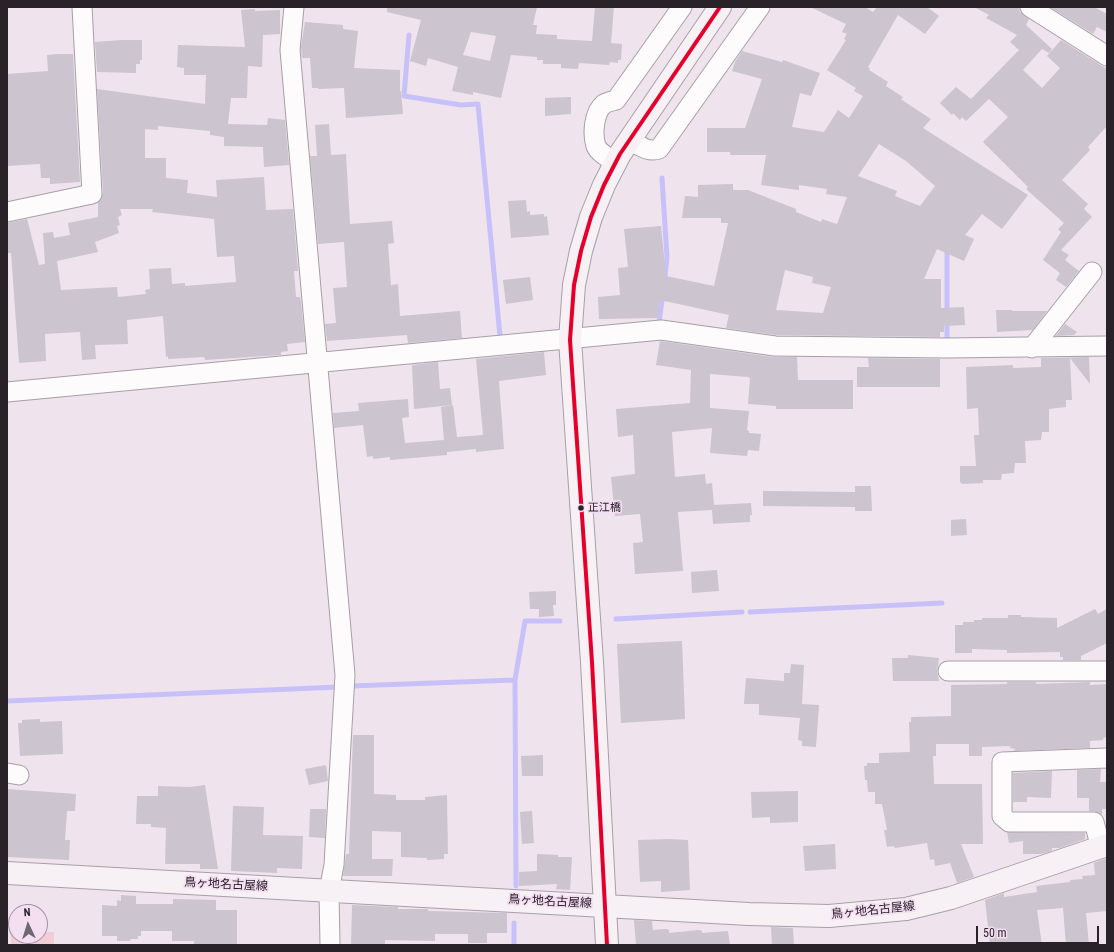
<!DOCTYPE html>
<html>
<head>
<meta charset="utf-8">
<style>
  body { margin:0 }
  #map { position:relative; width:1114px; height:952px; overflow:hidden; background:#efe3ee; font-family:"Roboto Condensed",sans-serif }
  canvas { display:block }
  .frame { position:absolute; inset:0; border:8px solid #2a2229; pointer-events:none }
  .north { position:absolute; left:8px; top:904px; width:40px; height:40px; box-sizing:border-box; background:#f4def1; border:1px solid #a393a1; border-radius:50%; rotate:356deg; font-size:11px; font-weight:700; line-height:16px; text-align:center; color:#2a2229 }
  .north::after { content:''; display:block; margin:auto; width:14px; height:18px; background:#6f666e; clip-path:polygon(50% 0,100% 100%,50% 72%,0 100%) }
  .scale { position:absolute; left:976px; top:926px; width:123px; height:18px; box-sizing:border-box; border:2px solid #2a2229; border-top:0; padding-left:5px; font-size:12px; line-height:14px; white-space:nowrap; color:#2a2229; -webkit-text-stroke:3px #f4def1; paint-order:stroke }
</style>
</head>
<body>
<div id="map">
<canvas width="1114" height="952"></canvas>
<div class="frame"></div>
<div class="north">N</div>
<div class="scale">50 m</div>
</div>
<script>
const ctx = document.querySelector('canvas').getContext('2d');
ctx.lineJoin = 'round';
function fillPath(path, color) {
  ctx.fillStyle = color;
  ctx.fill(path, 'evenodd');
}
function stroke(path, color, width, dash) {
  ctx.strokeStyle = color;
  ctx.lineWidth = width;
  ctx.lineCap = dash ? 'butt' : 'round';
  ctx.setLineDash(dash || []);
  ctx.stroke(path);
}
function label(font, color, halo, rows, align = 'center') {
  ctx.font = font + ' "Roboto Condensed","Noto Sans JP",sans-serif';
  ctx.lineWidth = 3.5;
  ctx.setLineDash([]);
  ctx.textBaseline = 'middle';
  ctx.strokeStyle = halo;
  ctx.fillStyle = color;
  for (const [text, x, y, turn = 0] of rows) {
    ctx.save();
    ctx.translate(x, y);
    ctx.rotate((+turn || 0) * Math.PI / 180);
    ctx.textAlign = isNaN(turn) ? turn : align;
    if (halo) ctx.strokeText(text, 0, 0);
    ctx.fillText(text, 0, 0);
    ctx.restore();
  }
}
const green = new Path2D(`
  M11,931H16V936H40V932H54V945H11Z`);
const stream = new Path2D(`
  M409,35L404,96L461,105L478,104L500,336
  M662,178L667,257L665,276
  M947,247V340
  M659,322L663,294
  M750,612L942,603
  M616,619L742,612
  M351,686L515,680
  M7,701L339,687
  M516,886L515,680L525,621H560
  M514,945V923`);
const building = new Path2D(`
  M387,7H537L533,25H537L536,34L557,35V39L592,41L595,7H614L611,43L622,44L621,60H618V63L610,62L609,65L579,63L578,69L561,68V64H543V60H537V57L511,55L501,98L473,92V95L452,91L458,67L428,58L426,66L410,61L421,20L387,12ZM471,32L496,36L490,61L463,55Z
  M810,7H865L873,12L877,7H927L939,16L925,34L898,15L868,67L870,68L869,70L888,82L886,86L903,97L901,99L908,104L931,119L923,128L1028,195L1002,229L982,214L965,235L974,239L964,261L937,249L924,279H941V308L964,307L965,325L944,326V332H940V337L776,335L726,328L729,315L660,300L658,318L599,319L598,297L620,295L618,268L628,267L624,229L661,226L666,276L714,286L728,223H721V218H682L685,196L698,197V185L733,184V190H748L796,209V212L821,222L822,219L837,224L847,197L826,194L827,189L799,185V190L761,185L766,155H730V152H707V128H745L762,79L732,71L735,62L742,51L782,62L783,60L820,73L811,96L800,93L792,127L824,132L838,110L849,118L863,96L854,91L856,88L827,70L846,40L844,39L847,34L842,32L846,24ZM879,144L906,161L935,186L920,206L895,196L897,191L858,176ZM785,270L813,277L812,283L831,287L823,313L776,310Z
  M974,7H1019L1020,12L1029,19L1026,25L1052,49L1049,53L1042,49L1023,70L1042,88L1060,68L1047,56L1061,40L1107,69V126L1088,147L1090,150L1062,180L1088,204L1084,209L1092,217L1061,250L1069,255L1065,260L1079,271L1066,287L1056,280L1060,273L1043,260L1061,232L1058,229L1064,223L1026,189L1028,187L983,142L1008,117L989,99L966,121L962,117L960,120L953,113L952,115L940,103L956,87L971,99L1019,50L1010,42L1017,35L986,18L989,15Z
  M1050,7H1094L1107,14V32L1097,27L1093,34Z
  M255,9V11L280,10V34L263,35L262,67L248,66L247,98H231L228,124L267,125L268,118L285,120L289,165L264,167L263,147L224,146V137L210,135V131L158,126V130L145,129V158H166V178L188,180L187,193L217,197L216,180L264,177L266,210L293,209L298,271H294L296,297H300L301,302L305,342L287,344L288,351L281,352V355L205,360L204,357L168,359V356L166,357L163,316L127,320L128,344L95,345L96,359L82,360L80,332L45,334L46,361L19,363L11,253H7V223L27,219L39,265L45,264L43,233L53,232L54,238L70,235L68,223L98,217V203L103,193L97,89L205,104L206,75H184V68L177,67L178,45L245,47L241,10ZM120,209H153L152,212L214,219L217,257L234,256L236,282L185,286V283L172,284L171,268L149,269L150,289L145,290L146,294L118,297L117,287L61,290L57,261L98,252L95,242L119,233L117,226L120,225L118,217L122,215Z
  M305,22L343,25V29L358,31L354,68L400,70V91H401L403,114L346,118L344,88L318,89V88H312L310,58H302L301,47Z
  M121,40H142V60H140V64H136V73L97,72L95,42Z
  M58,54H73L80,182L50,184V178H41L40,164L7,166V74L48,71L47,55Z
  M571,97V114L545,116V98Z
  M329,124L331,155L346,154L350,224L392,221L394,243L388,244L391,285L398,284L400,316L460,311L462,338L408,343L407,335L327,341L325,324L336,323L333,288L347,287L344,242L318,244L310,156H317L315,125Z
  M526,200L527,212L530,211V215L544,214V217L547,216L549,235L511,238L508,201Z
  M530,277L533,300L506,304L503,280Z
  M996,310H1012V311H1047L1033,330L997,332Z
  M1065,324L1077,332L1074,335L1056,336Z
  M660,341L773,357H797L798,380H853V409H776V406L748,404L750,378L748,377L710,374V408L749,411L747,430L749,431V433L761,434L759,451L748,450L747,456L710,453L712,428L672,432L675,477L705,474L706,484L712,483L714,505L751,503L752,515H750V522L713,524L712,510L678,512L683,571L635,574L633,543L643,542L640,514L615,516L611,477L635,474L633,435L618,437L616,409L690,403L691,370L656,365Z
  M544,352L546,375L499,381L504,449L476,452V449L447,452V455L390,460V457L373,459V456L367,457L363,425L334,428L333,413L359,411L358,403L408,399L409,417L402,418L405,443L444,440L441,407L453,405L457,437L483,435L476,359Z
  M1089,357L1090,384L1070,358L1072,400H1066V407L1049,409V432H1042L1041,440L1025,441L1026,463H1015L1014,473L1002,474L1001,480H983V483L962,484L960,482V466H976L974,435H979L978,408L967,409L966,367L1013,365V368L1041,367V358Z
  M868,358L940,359V387H857V367H869Z
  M438,362L440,389L450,388L452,405L414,409L412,365Z
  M855,486H871L872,511H855V507L763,506V491L855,492Z
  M966,519L967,535L951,536V520Z
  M717,570L719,591L692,593L691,572Z
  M556,591V605H553L554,616L539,617V609H530L529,592Z
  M1095,609L1098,614L1107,609V643L1081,656V660H1063V657H1060V652L1007,653V650L972,649V653H955V625H963V622H974V620H982V618H1008V615H1021V617L1057,618V628Z
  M682,641L685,719L621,723L617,644Z
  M908,655L939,658L937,671L939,681H893L892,658H908Z
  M791,664L804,665L802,704L819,705L816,747L802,746V741L798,740L800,718L759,715V704H744L746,678L784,681V673H790Z
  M1007,682H1036V684L1090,682V685L1107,684V737L1103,738V740L1090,741V748L1014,751L1015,749L1010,748V746L982,747V756H969V744H936V756H933L934,784H982L983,844H961L974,877L957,883L950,863L935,866L934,859L930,860L927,843L895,848L894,846L887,847L884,830H887L882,804H875V792H868L867,780H865L864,766H867V763H879V753L910,752L909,722H911V717L951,716V685L1007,684Z
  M40,719V722L62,721L63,754L20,756L18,723H22V720Z
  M353,735H374V794L396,795V800H425V797L447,795L448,854H444V859L427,860V858L401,857V832L372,831V859H393L392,876H343L346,854H349Z
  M543,755V776H522L521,756Z
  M326,765L328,781L309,785L305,769Z
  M1101,769L1100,782H1107V809H1102V815L1094,811H1089V798H1077V770Z
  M1052,771L1051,798L1027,797V802H1013V773Z
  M205,785L218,869H200V864H165L166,828L151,827V824H136L137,796H158V786L190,787Z
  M7,789L76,794L75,811H67L65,840H70L69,860L7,857Z
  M798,791V822L770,823V817L752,818L751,792Z
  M233,806L264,807L263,835L303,836L302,869L277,868V873L231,871Z
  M310,809H326L325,838L309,837Z
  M532,811L534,843L522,844L520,812Z
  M1007,832L1085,833V839L1060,848H1052V851L1041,854H1023V841L1009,843Z
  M669,839L688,840L690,890L661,892V881L640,882L638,840Z
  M835,844L836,869L805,871L803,846Z
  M537,854L558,855V857H572L570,890L556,889L557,884L519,886V872L537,871Z
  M1107,858V911L1086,913L1089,945H1066L1063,908L1037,910L1042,945H990L985,900L1004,893V897L1037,892L1036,886L1070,882V880L1083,879L1082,876L1095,875L1094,863Z
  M121,895L136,896V904H173V899L216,900V910H237V945H194V941H172V931H141V936H138V939H131L130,941H117V936H102V905L117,906V900L121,901Z
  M352,905L398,907V909H428V911L507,913V933H487V943H468V934H435V941L385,940V945H351Z
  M634,920L652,921L653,930L666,929L669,930V933L699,930L702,931V933L728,931L730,945H636Z
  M771,927L793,928L794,945H772Z`);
const street = new Path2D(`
  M294,7L290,50L345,675L334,865L329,891L330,945
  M1030,7L1107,56
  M629,140C639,145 648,153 659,149L760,7
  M615,162C609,158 599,153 596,146C592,134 594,112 604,104C607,102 613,101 616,100L682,7
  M7,212L92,194L82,7
  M1032,348L1092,272
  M7,392L661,330L775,346L946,348L1107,346
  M948,671H1107
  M7,773L19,775
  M1101,848L1094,822H1009L1002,816V762L1107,758`);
const secondary = new Path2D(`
  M7,873L749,914L829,916L906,909L951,898L1107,845
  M607,945L592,662L570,340L574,285L581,251L591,217L604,185L620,154L720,7`);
const bus1 = new Path2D(`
  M607,945L592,662L570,340L574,285L581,251L591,217L604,185L620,154L720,7`);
const markers = [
  [581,508,3.5,"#2a2229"]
];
const busNames = [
  ["正江橋",588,508]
];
const streetNames = [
  ["鳥ヶ地名古屋線",226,885,3],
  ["鳥ヶ地名古屋線",550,902,3],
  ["鳥ヶ地名古屋線",873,911,-6]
];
fillPath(green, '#f1ced5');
stroke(stream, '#c8c1f9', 5);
fillPath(building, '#ccc4ce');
stroke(street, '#a89fa6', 21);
stroke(secondary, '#a89fa6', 24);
stroke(street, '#fdfbfc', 19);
stroke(secondary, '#f7f1f5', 22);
stroke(bus1, '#e4002b', 4);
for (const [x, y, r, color] of markers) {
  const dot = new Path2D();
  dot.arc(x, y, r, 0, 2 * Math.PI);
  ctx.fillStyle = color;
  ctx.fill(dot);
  stroke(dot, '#f4def1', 1.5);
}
label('11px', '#2a2229', '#f4def1', busNames, 'left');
label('12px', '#2a2229', '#f4def1', streetNames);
</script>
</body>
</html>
